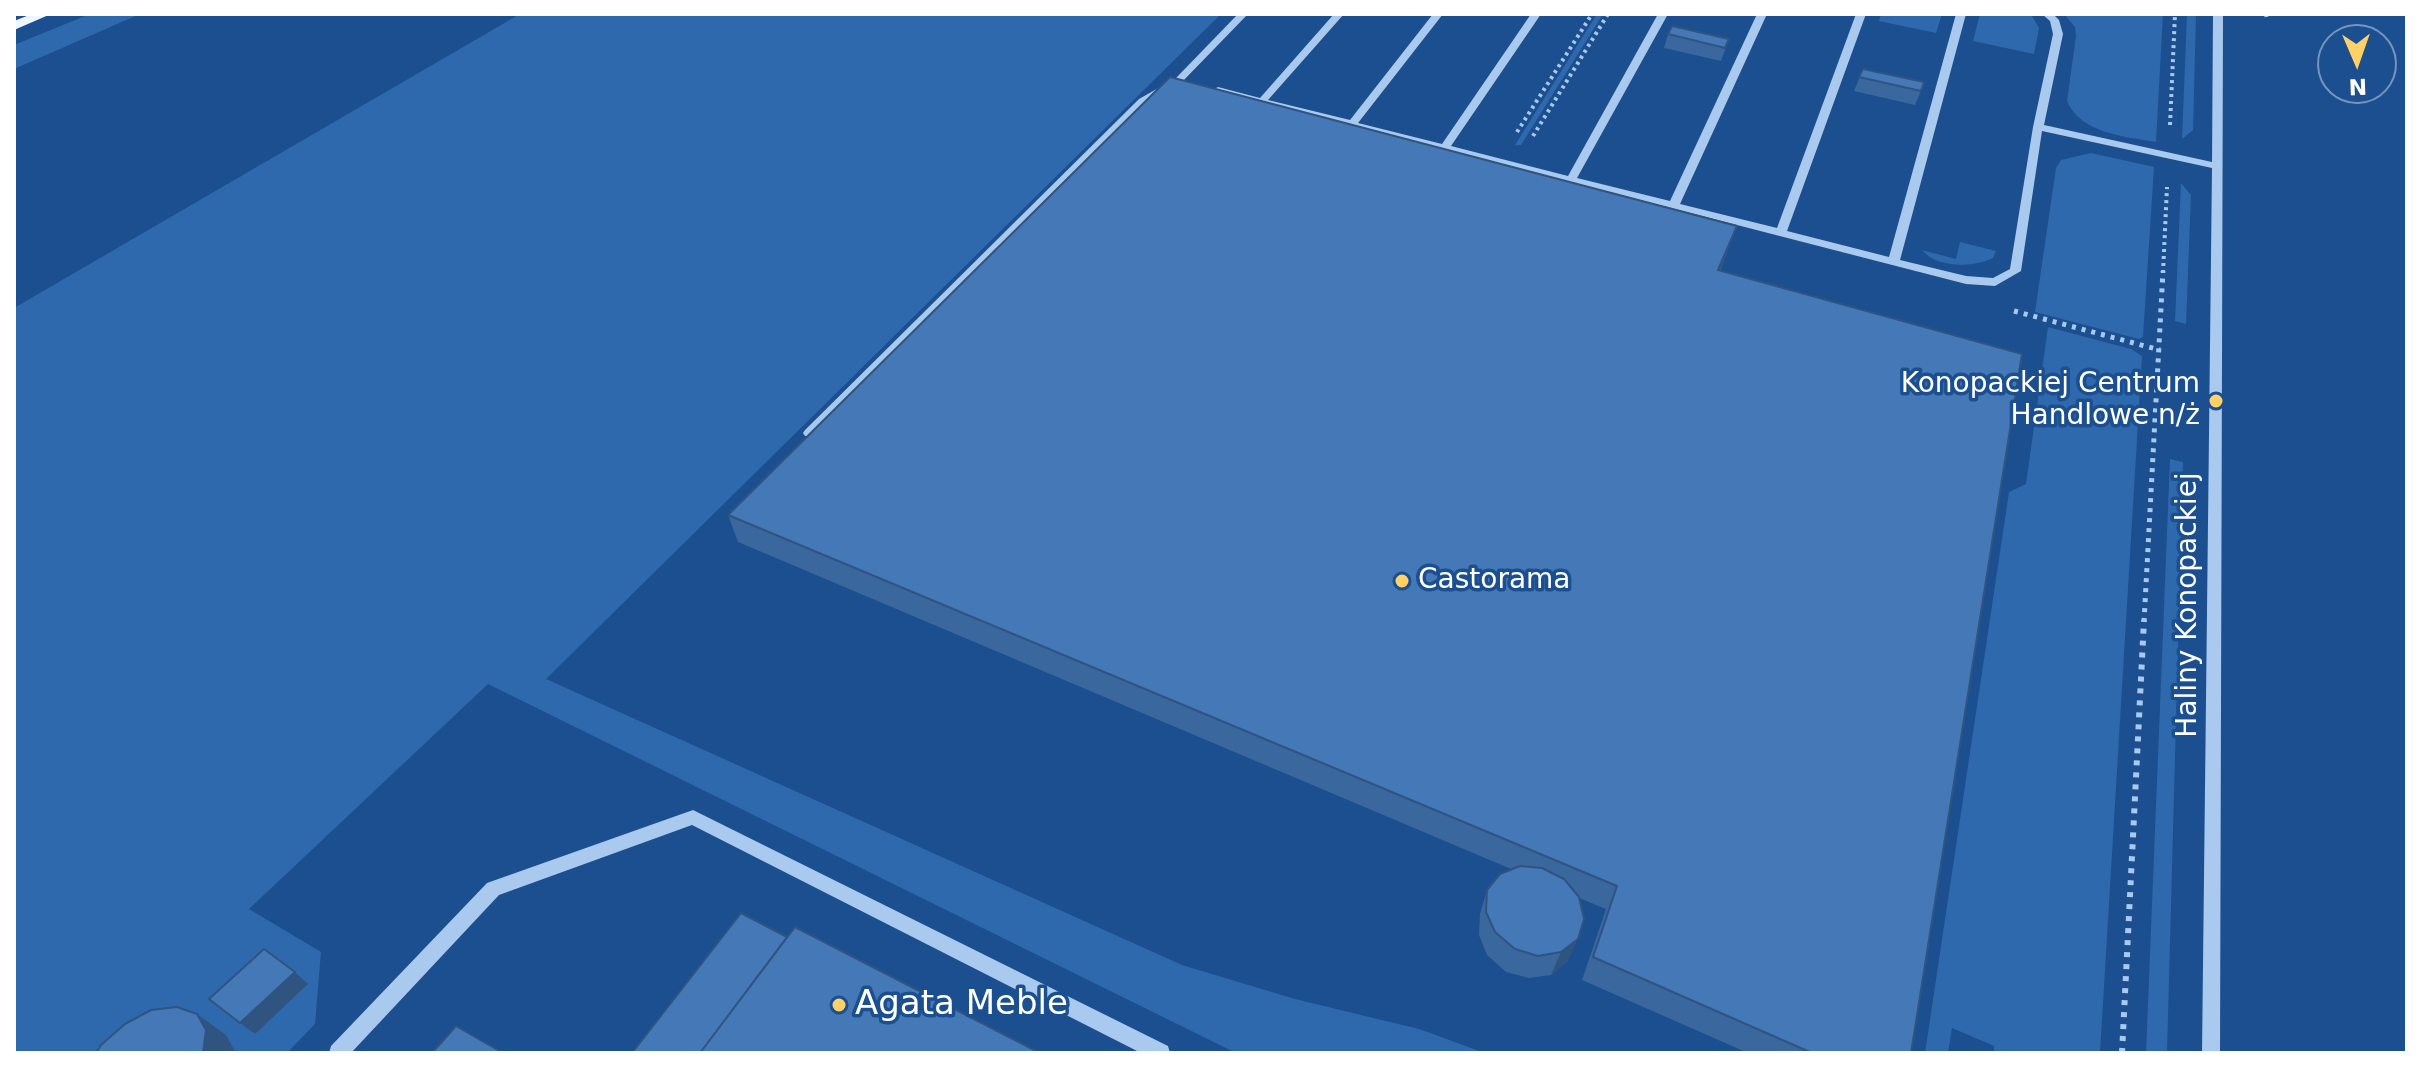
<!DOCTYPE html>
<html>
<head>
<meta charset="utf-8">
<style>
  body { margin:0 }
  #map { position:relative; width:2421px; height:1067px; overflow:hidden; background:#1b4f8f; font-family:"DejaVu Sans",sans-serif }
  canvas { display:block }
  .frame { position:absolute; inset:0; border:16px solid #fff; pointer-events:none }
  .north { position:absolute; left:2317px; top:24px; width:80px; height:80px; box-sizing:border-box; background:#1b4f8f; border:2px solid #7695bc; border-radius:50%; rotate:178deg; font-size:22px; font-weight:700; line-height:32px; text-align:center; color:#fff }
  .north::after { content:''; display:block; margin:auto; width:28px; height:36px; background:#ffd166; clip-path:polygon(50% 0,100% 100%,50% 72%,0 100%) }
</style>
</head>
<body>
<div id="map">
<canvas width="2421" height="1067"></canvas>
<div class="frame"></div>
<div class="north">N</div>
</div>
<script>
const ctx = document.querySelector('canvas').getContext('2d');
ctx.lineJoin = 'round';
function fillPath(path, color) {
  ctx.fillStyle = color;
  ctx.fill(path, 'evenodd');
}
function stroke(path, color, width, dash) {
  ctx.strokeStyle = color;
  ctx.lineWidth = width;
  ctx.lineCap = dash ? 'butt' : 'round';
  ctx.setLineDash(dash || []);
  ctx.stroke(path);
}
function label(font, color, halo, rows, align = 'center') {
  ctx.font = font + ' "DejaVu Sans",sans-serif';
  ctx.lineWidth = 7;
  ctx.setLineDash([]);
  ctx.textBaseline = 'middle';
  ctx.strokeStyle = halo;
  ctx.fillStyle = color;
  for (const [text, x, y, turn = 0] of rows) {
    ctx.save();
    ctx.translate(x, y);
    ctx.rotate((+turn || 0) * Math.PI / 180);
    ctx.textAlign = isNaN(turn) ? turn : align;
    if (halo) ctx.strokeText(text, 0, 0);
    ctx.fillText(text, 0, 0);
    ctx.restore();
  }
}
const green = new Path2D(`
  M90,14H140L14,69V45Z
  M520,14H1221L546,679L1182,965L1295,999L1419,1029L1485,1053H1236L488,684L249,909L321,952L315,1024L287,1053H14V308Z
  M1597,14H1603L1521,145H1515Z
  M1881,14H1942L1936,33L1879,21Z
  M1980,14L2032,16L2039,28L2034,54L1973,41Z
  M2064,14H2163L2156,142C2125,137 2080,133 2067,101L2076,36L2075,27Z
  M2187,14H2196L2193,130L2182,139Z
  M2091,153L2154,167L2143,337L2139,339L2035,312L2056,168L2061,160Z
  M2181,183L2191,195L2186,324L2175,321Z
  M1960,242L1996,251L1993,258C1973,268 1936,268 1922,250L1956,259Z
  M2048,327L2131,349L2142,356L2100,1053H1994V1046L1952,1028L1948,1053H1925L2009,492L2026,484Z
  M2170,459L2183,462L2167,1053H2146Z`);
const pathFar2 = new Path2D(`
  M2266,14L2267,20
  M2170,125L2175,14
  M1517,132L1592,14
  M1533,136L1608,14
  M2163,273L2167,187`);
const pathFar1 = new Path2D(`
  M2014,311L2160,350
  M2144,622L2163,271`);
const path = new Path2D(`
  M2122,1053L2144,620`);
const minor = new Path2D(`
  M1238,14H1248L1182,82L1147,103L815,436H805L803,433L805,430L1139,99L1176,78Z
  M1334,14H1344L1268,100L1350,120L1433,14H1443L1358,123L1442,144L1531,14H1541L1451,146L1568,176L1658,14H1668L1577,178L1670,201L1757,14H1767L1680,204L1777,228L1856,14H1866L1787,231L1889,257L1956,14H1966L1900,260L1966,276L1993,278L2010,269L2033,127L2053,34L2050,21L2042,14H2053L2059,20L2063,34L2044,125L2212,162L2213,14H2223L2220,1053H2202L2212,168L2042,131L2021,271L1995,286L1966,284L1213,90L1218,87L1260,98Z
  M693,810L1168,1046L1170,1053H1141L692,825L499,895L351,1053H329L331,1046L487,883Z`);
const major = new Path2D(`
  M32,14H51L14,30V21Z`);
const wall = new Path2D(`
  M1668,34L1729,39L1721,61L1664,48Z
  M1863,69L1921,91L1915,105L1854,91Z
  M1737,226L1720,271L1911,1053H1748L1582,980L1606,909L1579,898L1568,961L1551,975L1529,978L1506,972L1487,955L1479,935L1480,914L1487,890L1511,869L738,542L728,515Z`);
const shadedWall = new Path2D(`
  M1737,226L1727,252L1709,297L1718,270Z
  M1578,939L1568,961L1551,975L1561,952Z
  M295,972L308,984L255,1034L240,1023Z
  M197,1014L226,1035L235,1051V1053H203Z`);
const building = new Path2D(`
  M1672,26L1729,39L1725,48L1668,34Z
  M1863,69L1924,82L1921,91L1859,77Z
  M1170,77L1737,226L1718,270L2022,354L1911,1053H1812L1593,957L1617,886L728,515Z
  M1520,866L1542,868L1564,879L1579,897L1584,919L1578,939L1561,952L1538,956L1515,949L1495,932L1486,912L1487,890L1500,874Z
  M741,913L787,937L700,1053H632Z
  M795,927L1040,1053H700Z
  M264,949L295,972L240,1023L209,999Z
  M177,1007L197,1014L206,1030L203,1053H96L101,1045L125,1024L151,1010Z
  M456,1026L503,1053H432Z`);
const markers = [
  [2216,401,8,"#ffd166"],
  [1402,581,8,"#ffd166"],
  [839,1005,8,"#ffd166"]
];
const poiNames = [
  ["Konopackiej Centrum",2200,385],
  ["Handlowe n/ż",2200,417],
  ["Castorama",1418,581,"left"]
];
const streetNames = [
  ["Haliny Konopackiej",2189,605,-90]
];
const nearPoinames = [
  ["Agata Meble",855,1005]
];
fillPath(green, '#2e69ad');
stroke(pathFar2, '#a9c9ee', 4, [3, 4]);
stroke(pathFar1, '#a9c9ee', 5, [4, 6]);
stroke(path, '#a9c9ee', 6, [5, 7]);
fillPath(minor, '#a9c9ee');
fillPath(major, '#f0f6ff');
fillPath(wall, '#3a679d');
fillPath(shadedWall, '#305480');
fillPath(building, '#4478b7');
stroke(building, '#305480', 2);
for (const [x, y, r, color] of markers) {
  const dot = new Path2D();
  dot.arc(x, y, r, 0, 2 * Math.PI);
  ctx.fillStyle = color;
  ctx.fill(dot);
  stroke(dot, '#1b4f8f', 3);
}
label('28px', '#fff', '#1b4f8f', poiNames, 'right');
label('28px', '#fff', '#1b4f8f', streetNames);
label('34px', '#fff', '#1b4f8f', nearPoinames, 'left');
</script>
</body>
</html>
